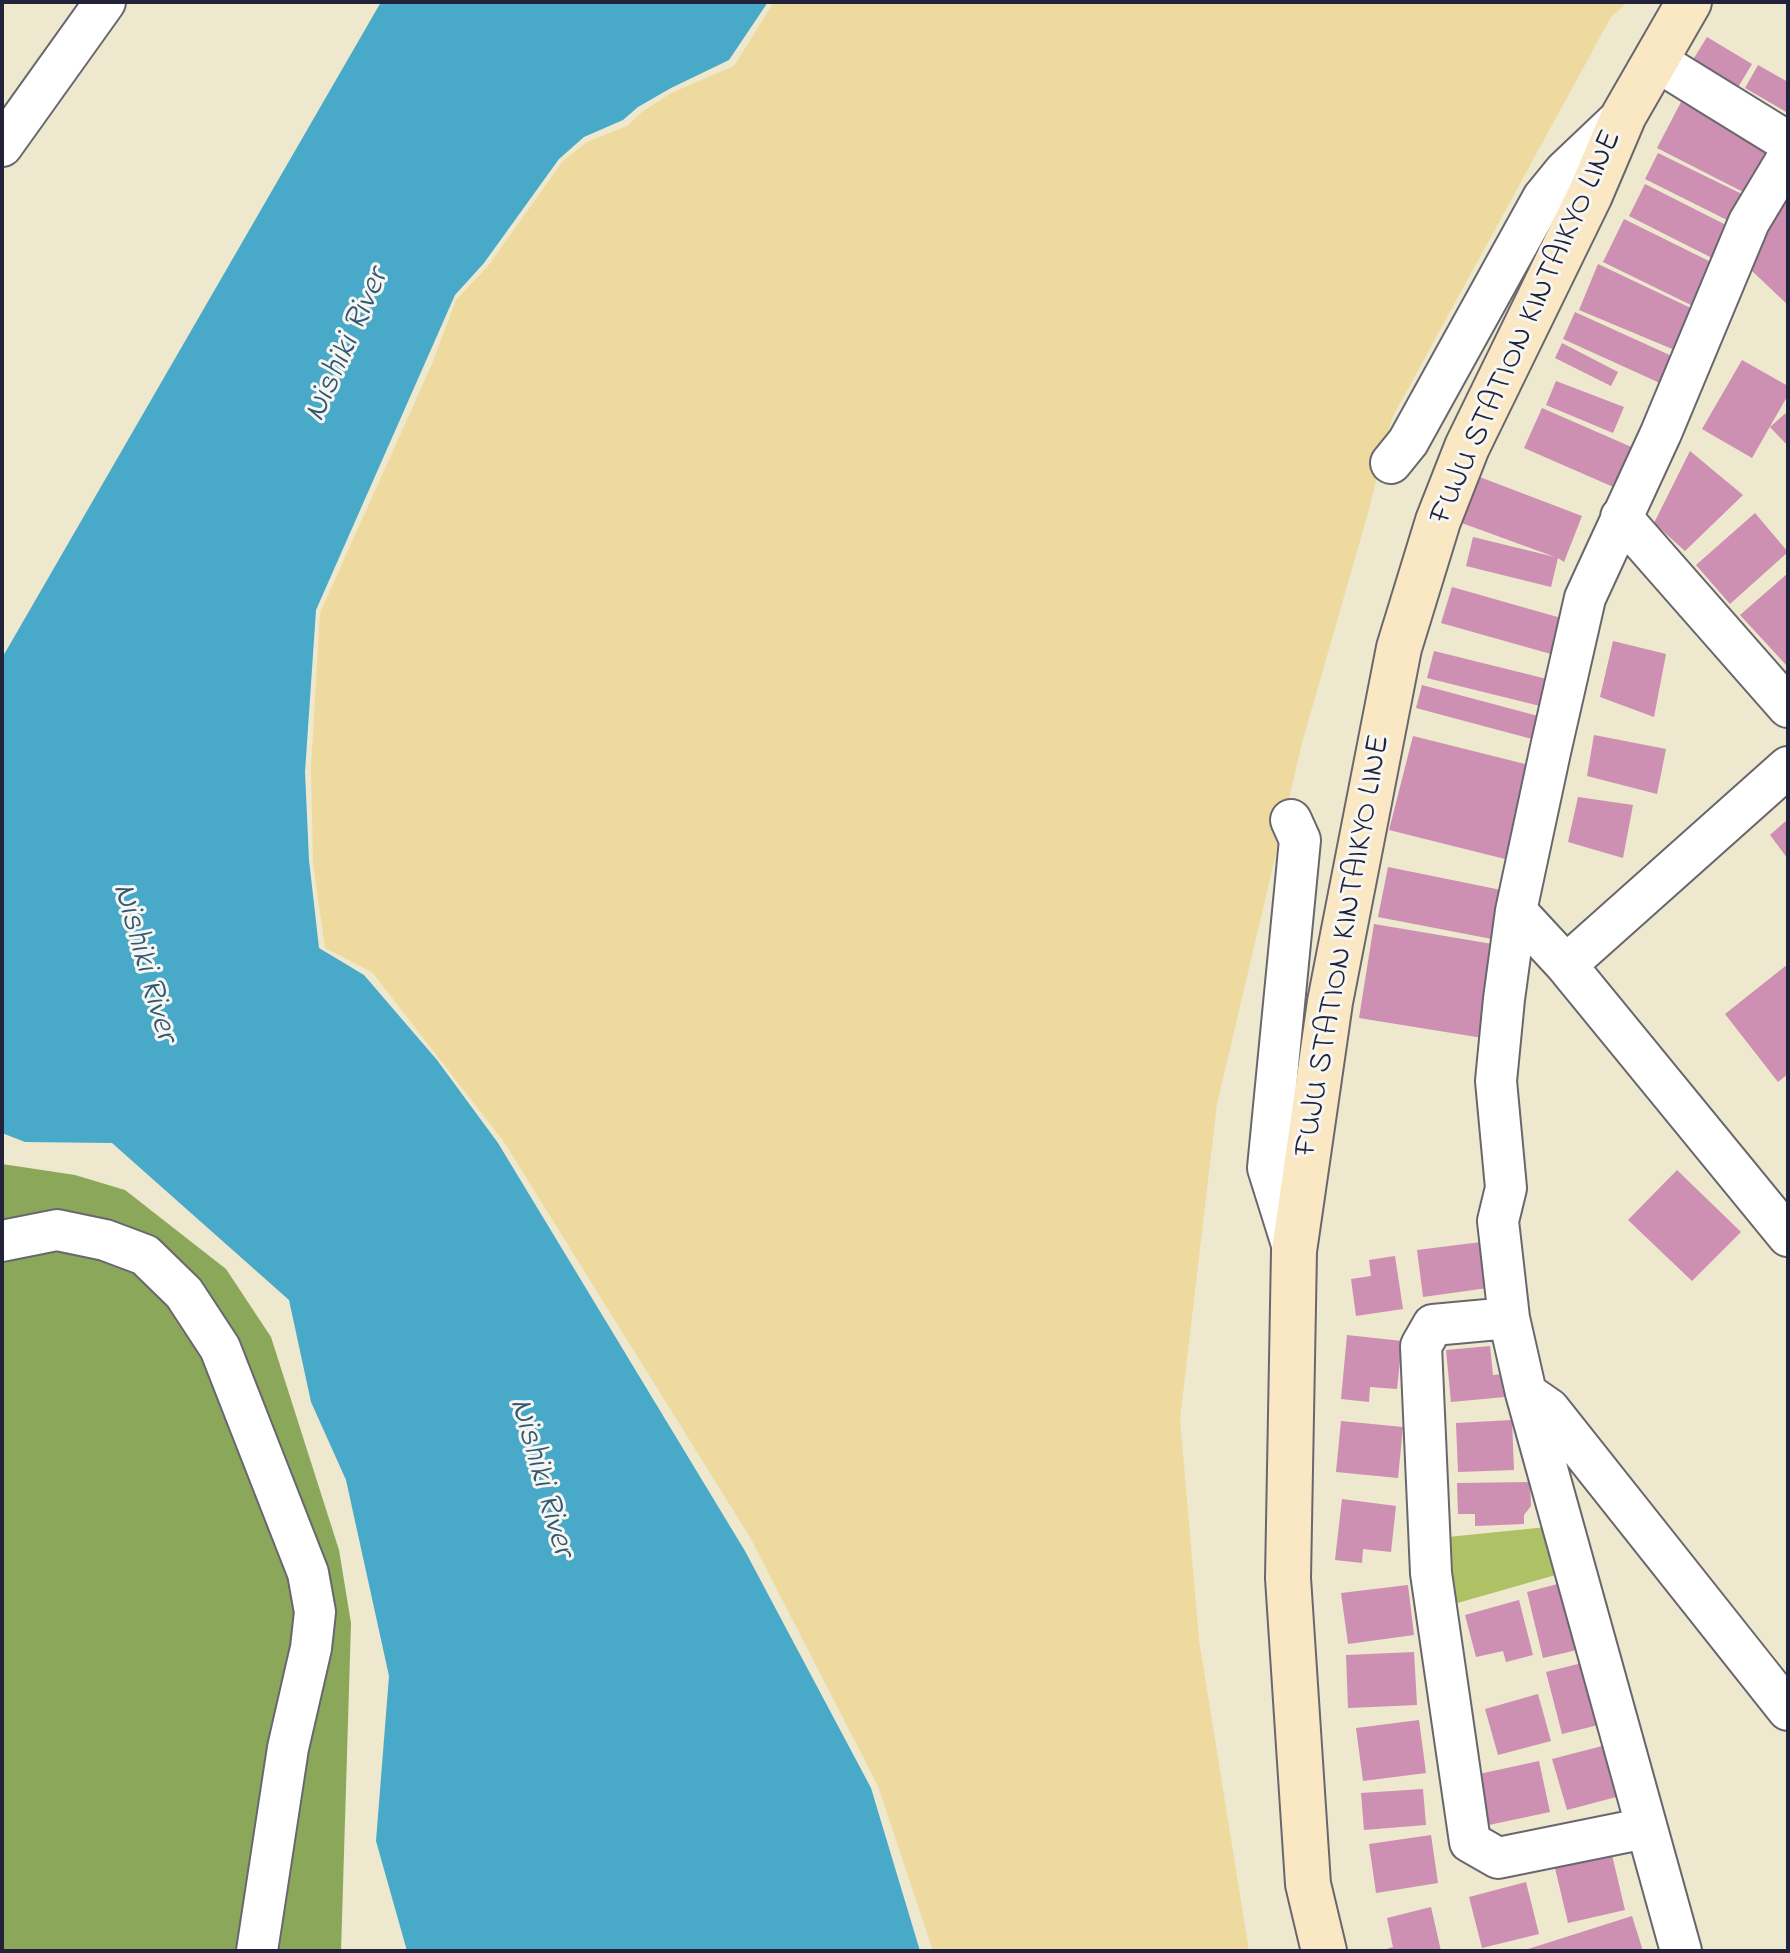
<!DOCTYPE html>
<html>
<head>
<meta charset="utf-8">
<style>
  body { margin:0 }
  #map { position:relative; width:1790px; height:1953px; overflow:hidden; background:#ede8ce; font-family:"Indie Flower",sans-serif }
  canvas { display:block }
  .frame { position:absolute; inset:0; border:4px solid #22223b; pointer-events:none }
</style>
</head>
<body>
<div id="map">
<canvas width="1790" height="1953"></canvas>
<div class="frame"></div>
</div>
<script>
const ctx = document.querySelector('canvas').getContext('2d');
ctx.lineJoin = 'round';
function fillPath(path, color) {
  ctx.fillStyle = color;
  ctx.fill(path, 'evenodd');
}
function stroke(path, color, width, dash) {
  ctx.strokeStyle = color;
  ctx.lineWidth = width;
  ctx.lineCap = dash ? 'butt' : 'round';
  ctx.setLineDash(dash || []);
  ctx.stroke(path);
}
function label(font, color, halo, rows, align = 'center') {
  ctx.font = font + ' "Indie Flower",sans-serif';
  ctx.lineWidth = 6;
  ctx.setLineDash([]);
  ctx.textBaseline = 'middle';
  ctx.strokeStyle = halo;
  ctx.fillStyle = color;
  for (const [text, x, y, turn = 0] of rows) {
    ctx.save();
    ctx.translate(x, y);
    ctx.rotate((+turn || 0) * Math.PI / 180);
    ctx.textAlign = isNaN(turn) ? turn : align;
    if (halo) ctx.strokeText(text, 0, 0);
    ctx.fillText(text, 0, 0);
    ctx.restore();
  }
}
const green = new Path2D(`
  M1547,1527L1559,1574L1454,1604L1448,1537Z`);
const forest = new Path2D(`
  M2,1164L75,1175L125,1190L226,1269L271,1337L339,1550L351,1623L341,1951H2Z`);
const sand = new Path2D(`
  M774,2H1628L1611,17L1392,418L1368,513L1302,743L1217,1104L1180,1419L1199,1640L1249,1951H933L878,1786L751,1539L504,1142L372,972L325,948L313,862L311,768L320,613L432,364L456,300L488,266L563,161L587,142L627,126L642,112L671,93L734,66Z`);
const water = new Path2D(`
  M381,2H768L729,60L671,88L638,107L623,120L584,137L559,159L484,263L455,295L316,610L305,772L309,860L319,948L364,975L437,1060L498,1143L745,1551L871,1788L920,1951H407L376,1841L389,1676L346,1480L311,1402L289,1300L112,1143L25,1142L2,1133V658Z`);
const building = new Path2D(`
  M1707,37L1752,64L1734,94L1689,66Z
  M1758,65L1788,82V113L1745,88Z
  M1681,102L1772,149L1749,195L1657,148Z
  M1658,153L1746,196L1733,223L1645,179Z
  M1645,184L1732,228L1716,260L1629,216Z
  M1788,189V305L1751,270Z
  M1624,219L1713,263L1693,306L1603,262Z
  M1598,264L1695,310L1677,351L1579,310Z
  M1575,312L1674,357L1662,384L1563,339Z
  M1562,343L1618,372L1611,386L1555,358Z
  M1742,360L1788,386V395L1752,458L1702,429Z
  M1556,381L1624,407L1613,433L1546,405Z
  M1542,408L1636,449L1618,489L1524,448Z
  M1788,411V446L1770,427Z
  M1690,451L1743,495L1685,551L1654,523Z
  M1477,476L1582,516L1564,562L1558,558L1551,587L1466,566L1473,537L1555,557L1459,522Z
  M1755,513L1788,552L1730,604L1696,565Z
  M1788,573V667L1740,615Z
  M1452,587L1568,620L1558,656L1441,623Z
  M1613,641L1666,654L1654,717L1600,697Z
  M1434,651L1551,680L1544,707L1427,678Z
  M1422,685L1538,716L1532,739L1416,708Z
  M1594,735L1666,749L1657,794L1587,776Z
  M1413,736L1529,765L1505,859L1389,830Z
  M1578,797L1633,805L1623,858L1568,842Z
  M1788,819V859L1770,835Z
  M1388,867L1506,891L1497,940L1378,917Z
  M1374,924L1504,946L1489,1039L1359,1018Z
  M1788,964V1074L1778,1082L1725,1014Z
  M1677,1170L1741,1232L1692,1281L1628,1220Z
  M1489,1241L1495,1287L1423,1297L1417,1250Z
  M1395,1256L1403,1309L1356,1316L1351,1279L1371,1276L1369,1260Z
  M1347,1335L1402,1341L1397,1389L1370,1387L1369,1402L1341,1399Z
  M1490,1346L1493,1375L1503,1374L1505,1397L1451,1402L1446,1350Z
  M1512,1420L1514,1470L1458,1472L1456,1423Z
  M1341,1421L1403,1427L1398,1478L1336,1472Z
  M1530,1482L1531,1506L1524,1515V1524L1475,1526V1514H1458L1457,1483Z
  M1342,1499L1396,1506L1391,1552L1363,1549L1362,1563L1335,1560Z
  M1565,1582L1581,1649L1543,1658L1527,1592Z
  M1408,1585L1414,1635L1348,1644L1341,1593Z
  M1519,1600L1533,1655L1506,1662L1503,1651L1476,1657L1465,1615Z
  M1414,1652L1417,1705L1348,1708L1346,1655Z
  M1582,1663L1598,1725L1562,1734L1546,1672Z
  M1538,1694L1551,1741L1498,1755L1485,1709Z
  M1419,1720L1426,1773L1363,1781L1356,1728Z
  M1606,1745L1620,1796L1567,1810L1552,1759Z
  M1539,1761L1550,1812L1489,1825L1479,1774Z
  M1423,1789L1426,1825L1364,1830L1361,1793Z
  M1431,1835L1438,1883L1376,1893L1369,1844Z
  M1612,1855L1625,1910L1568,1923L1555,1868Z
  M1526,1882L1539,1934L1482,1948L1469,1897Z
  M1431,1907L1441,1951H1379L1393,1947L1387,1918Z
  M1632,1916L1643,1951H1525V1950Z`);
const street = new Path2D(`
  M1655,60L1788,142
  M2,146L105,2
  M1391,463L1408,442L1543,198L1565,171L1624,115
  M1621,517L1788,707
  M1291,820L1300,840L1268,1168L1294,1251
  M1516,911L1566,965L1788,1236
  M1566,965L1788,767
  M2,1241L57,1230L105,1240L145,1255L184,1293L220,1348L308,1573L315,1612L311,1648L288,1748L257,1951
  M1509,1318L1433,1325L1421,1346L1431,1573L1470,1842L1498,1858L1646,1828
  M1526,1393L1549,1409L1788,1710
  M1681,1951L1526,1393L1509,1318L1498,1221L1506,1188L1496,1081L1504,999L1516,911L1550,752L1585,598L1661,433L1749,222L1788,157`);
const secondary = new Path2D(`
  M1324,1951L1308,1884L1288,1578L1294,1251L1330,1002L1399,648L1438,521L1467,447L1590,195L1624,115L1689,2`);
const streetNames = [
  ["FUJU STATION KINTAIKYO LINE",1528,328,-66],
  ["FUJU STATION KINTAIKYO LINE",1345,946,-80]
];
const waterNames = [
  ["Nishiki River",349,346,-66],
  ["Nishiki River",142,963,74],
  ["Nishiki River",539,1478,74]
];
fillPath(green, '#afc165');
fillPath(forest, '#8ba75a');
fillPath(sand, '#eeda9e');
fillPath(water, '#49a9c8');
fillPath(building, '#cd8fb2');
stroke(street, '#69676e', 44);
stroke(secondary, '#69676e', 48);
stroke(street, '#fff', 40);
stroke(secondary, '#fae7c3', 44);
label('32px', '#22223b', '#f6f6f2', streetNames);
label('italic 34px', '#325873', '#f6f6f2', waterNames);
</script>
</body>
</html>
